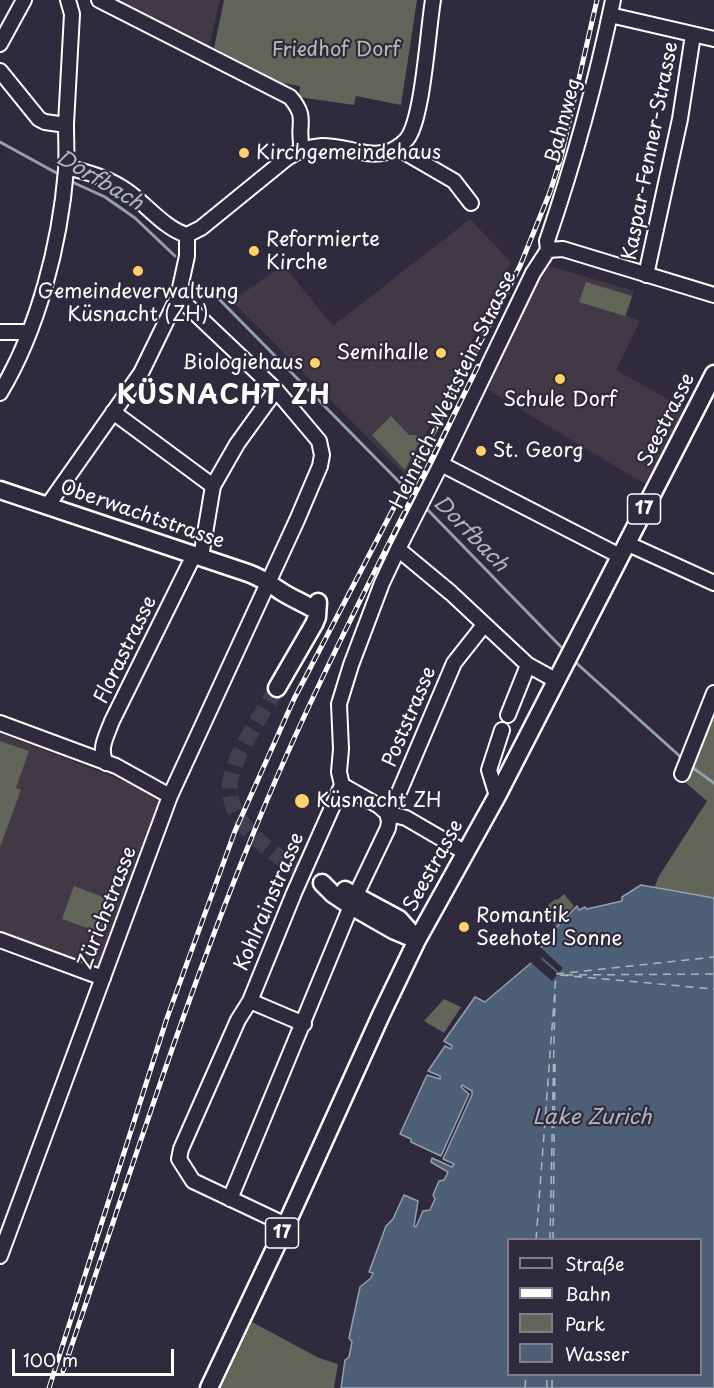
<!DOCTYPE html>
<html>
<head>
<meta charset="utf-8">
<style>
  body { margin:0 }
  #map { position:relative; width:714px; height:1388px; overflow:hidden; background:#2f2a3d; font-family:"Playpen Sans",sans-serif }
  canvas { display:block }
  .legend { position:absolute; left:507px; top:1238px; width:195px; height:138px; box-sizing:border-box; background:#2f2a3d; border:2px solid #827f8b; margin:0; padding:8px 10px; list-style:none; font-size:18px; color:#fff }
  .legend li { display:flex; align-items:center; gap:12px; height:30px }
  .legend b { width:30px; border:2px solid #827f8b }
  .scale { position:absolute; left:12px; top:1349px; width:162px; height:27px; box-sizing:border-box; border:3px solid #fff; border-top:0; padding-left:8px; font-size:18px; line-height:21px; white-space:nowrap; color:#fff; -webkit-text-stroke:4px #2f2a3d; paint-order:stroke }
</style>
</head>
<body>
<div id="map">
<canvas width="714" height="1388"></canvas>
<ul class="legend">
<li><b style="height:8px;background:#2f2a3d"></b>Straße</li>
<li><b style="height:8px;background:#fff"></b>Bahn</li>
<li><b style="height:16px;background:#616659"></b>Park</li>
<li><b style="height:16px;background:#4e6078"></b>Wasser</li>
</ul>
<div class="scale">100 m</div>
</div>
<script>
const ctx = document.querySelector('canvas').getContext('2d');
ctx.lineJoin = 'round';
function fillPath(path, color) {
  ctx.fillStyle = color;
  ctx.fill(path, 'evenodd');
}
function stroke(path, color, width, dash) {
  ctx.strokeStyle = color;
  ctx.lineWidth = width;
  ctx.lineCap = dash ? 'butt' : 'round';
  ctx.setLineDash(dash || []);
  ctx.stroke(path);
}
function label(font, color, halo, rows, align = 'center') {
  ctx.font = font + ' "Playpen Sans",sans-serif';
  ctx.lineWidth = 4.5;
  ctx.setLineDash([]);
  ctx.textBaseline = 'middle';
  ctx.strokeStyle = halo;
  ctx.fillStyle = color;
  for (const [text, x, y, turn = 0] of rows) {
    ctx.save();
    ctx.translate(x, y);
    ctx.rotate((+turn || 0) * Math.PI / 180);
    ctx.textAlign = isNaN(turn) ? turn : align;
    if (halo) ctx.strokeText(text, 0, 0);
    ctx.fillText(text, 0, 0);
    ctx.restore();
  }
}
const built = new Path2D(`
  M117,0H220L208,51L116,3Z
  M470,219L511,262L405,475L232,301L283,265L333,326Z
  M542,264L634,291L627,316L640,321L616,370L686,409L645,484L485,388Z
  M0,733L162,796L98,967L0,933Z`);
const green = new Path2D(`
  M224,0H417L401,105L356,96L354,105L299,97L300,86L282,83L214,48Z
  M586,282L632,296L625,316L579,302Z
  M391,416L409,435H416L421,438L405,470L372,435Z
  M714,698V898L654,888L659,876L707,801L680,778Z
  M0,741L29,751L16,788L21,790L0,847Z
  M74,886L113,901L101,933L62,919Z
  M564,894L574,906L556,926L542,911L555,899L557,900Z
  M444,999L461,1007L444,1033L424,1021Z
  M252,1322L319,1358L338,1364L334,1388H221Z`);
const water = new Path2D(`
  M641,885L714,898V1388H341L345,1360L349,1357L352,1342L349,1338L360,1287L371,1278L373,1273L369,1272L386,1226L393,1219L404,1195L418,1201L414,1226L416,1227L423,1211L430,1210L435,1199L433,1195L439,1181L444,1180L448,1172L431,1162L432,1158L452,1167L454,1164L443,1159L472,1095V1091L462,1085L461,1087L469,1094L441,1156L411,1142V1139L400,1134L427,1075L440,1079V1076L428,1071L445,1046L451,1049L452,1046L444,1041L475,997L485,1002L531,963L550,934L577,906L579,910L585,907L587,909L622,901V897ZM508,1240H700V1374H508Z`);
const pier = new Path2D(`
  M540,947L563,968L559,972L542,957L541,959L558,974L552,981L529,961Z`);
const stream = new Path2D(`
  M0,142L62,176
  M70,181L105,197L135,218L175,256
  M215,295L418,501
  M425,507L565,651
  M573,660L684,760
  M689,765L714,783`);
const ferry = new Path2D(`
  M556,974L714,957
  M560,975L714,989
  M565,975L714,974
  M536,1240L556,975
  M550,1240L555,993
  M553,1240L555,1059
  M525,1388L526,1374
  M547,1388V1374
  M552,1388V1374`);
const majorTunnel = new Path2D(`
  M277,688C263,713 233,756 230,783C225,829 288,864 322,883`);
const minor = new Path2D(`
  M99,0L290,97C309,119 296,123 302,149
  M610,15L714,39
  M0,44L24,0
  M0,71L39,119L45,122L66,125
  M399,146L404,152L454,181L471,203
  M66,167C87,172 109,178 127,191C146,204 165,229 187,235
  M187,235L201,228L287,158C316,140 330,146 361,152C378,156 395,153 407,139C423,119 428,29 433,0
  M548,250L547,241C574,162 596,82 613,0
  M548,250L563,249L714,295
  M646,275L680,119L693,35
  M0,332H29
  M0,393C38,330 60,244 66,170C67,155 66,140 66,124C68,88 70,51 72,14L68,0
  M113,412L213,486
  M441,464L620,556
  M48,505L141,373L178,297L187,256V235
  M626,543L714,583
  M398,549L451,593L528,665L557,681
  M201,557L213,486L237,444L276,390
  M508,715L528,665
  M0,723L116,766L170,796
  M106,763C98,749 107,735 112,721L194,555
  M682,774L714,693
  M342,785L339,772L341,749L339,704L351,665L382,583L398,549L441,464L533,273L548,250
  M342,785L379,806L387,813L406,818L466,853
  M497,796L489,770L502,730
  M356,895L388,828L389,821L387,813L397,797L454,663L484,625
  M0,940L103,978
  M250,1001L304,1024
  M230,1199L351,906
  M286,1225L193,1181L179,1159L181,1149L238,1020L250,1001L294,893L342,785
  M0,1256L170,796L297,520L320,466L322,455L319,441L276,390L178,297`);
const major = new Path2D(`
  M0,490L248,573C262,578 270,584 282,592C293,599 306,604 317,611
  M277,688L314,624L317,617L318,602
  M322,883L333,894L351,906L393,930L417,940
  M345,890L399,919L415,937
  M209,1388L286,1225L381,1015L417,940L497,796L714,374`);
const rail = new Path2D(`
  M63,1371C124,1193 180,1013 251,839C316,677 401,523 478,366
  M49,1388L167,1018L235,831L294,699L520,266L550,192L560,161L597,0`);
const markers = [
  [244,153,6,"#ffd166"],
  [254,251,6,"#ffd166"],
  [138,271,6,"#ffd166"],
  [441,353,6,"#ffd166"],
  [315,363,6,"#ffd166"],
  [560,379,6,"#ffd166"],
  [481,451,6,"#ffd166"],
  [302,801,8,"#ffd166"],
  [464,927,6,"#ffd166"]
];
const shields = [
  [644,509,33],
  [282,1233,33]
];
const shieldNames = [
  ["17",644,509],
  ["17",282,1233]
];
const parkNames = [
  ["Friedhof Dorf",336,50]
];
const streetNames = [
  ["Bahnweg",564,121,-75],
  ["Kaspar-Fenner-Strasse",651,151,-79],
  ["Heinrich-Wettstein-Strasse",454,390,-64],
  ["Seestrasse",667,420,-63],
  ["Oberwachtstrasse",142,515,19],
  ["Florastrasse",126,650,-64],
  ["Poststrasse",410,717,-67],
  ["Seestrasse",434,866,-61],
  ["Kohlrainstrasse",270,902,-67],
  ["Zürichstrasse",108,908,-69]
];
const poiNames = [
  ["Kirchgemeindehaus",256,153],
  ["Reformierte",266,240],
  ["Kirche",266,263],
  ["Gemeindeverwaltung",138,292,"center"],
  ["Küsnacht (ZH)",138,315,"center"],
  ["Semihalle",429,353,"right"],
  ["Biologiehaus",303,363,"right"],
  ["Schule Dorf",560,400,"center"],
  ["St. Georg",493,451],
  ["Küsnacht ZH",316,801],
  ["Romantik",476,916],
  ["Seehotel Sonne",476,939]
];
const waterNames = [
  ["Dorfbach",99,181,31],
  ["Dorfbach",470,534,46],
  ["Lake Zurich",592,1118]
];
const districtNames = [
  ["KÜSNACHT ZH",224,397]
];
fillPath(built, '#423947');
fillPath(green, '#616659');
fillPath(water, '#4e6078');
stroke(water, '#95a0ae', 1.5);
fillPath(pier, '#2f2a3d');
stroke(stream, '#95a0ae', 3);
stroke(ferry, '#afb7c2', 1.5, [8, 6]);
stroke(majorTunnel, '#443f50', 16, [16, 8]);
stroke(minor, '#fff', 18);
stroke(major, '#fff', 21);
stroke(minor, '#2f2a3d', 14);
stroke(major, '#2f2a3d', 16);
stroke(rail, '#fff', 5);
stroke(rail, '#2f2a3d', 3, [9]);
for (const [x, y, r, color] of markers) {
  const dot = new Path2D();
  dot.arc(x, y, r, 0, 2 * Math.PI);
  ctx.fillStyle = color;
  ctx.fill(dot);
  stroke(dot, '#2f2a3d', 2);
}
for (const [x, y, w] of shields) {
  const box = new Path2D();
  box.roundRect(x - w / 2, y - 15, w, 30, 4.5);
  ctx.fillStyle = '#2f2a3d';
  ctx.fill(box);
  stroke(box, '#fff', 1.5);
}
label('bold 18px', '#fff', null, shieldNames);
label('20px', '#b8bab4', '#2f2a3d', parkNames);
label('20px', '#fff', '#2f2a3d', streetNames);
label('20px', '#fff', '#2f2a3d', poiNames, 'left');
label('italic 21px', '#afb7c2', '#2f2a3d', waterNames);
ctx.letterSpacing = '1.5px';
label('bold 26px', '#fff', '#2f2a3d', districtNames);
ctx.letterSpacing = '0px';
</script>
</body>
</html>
